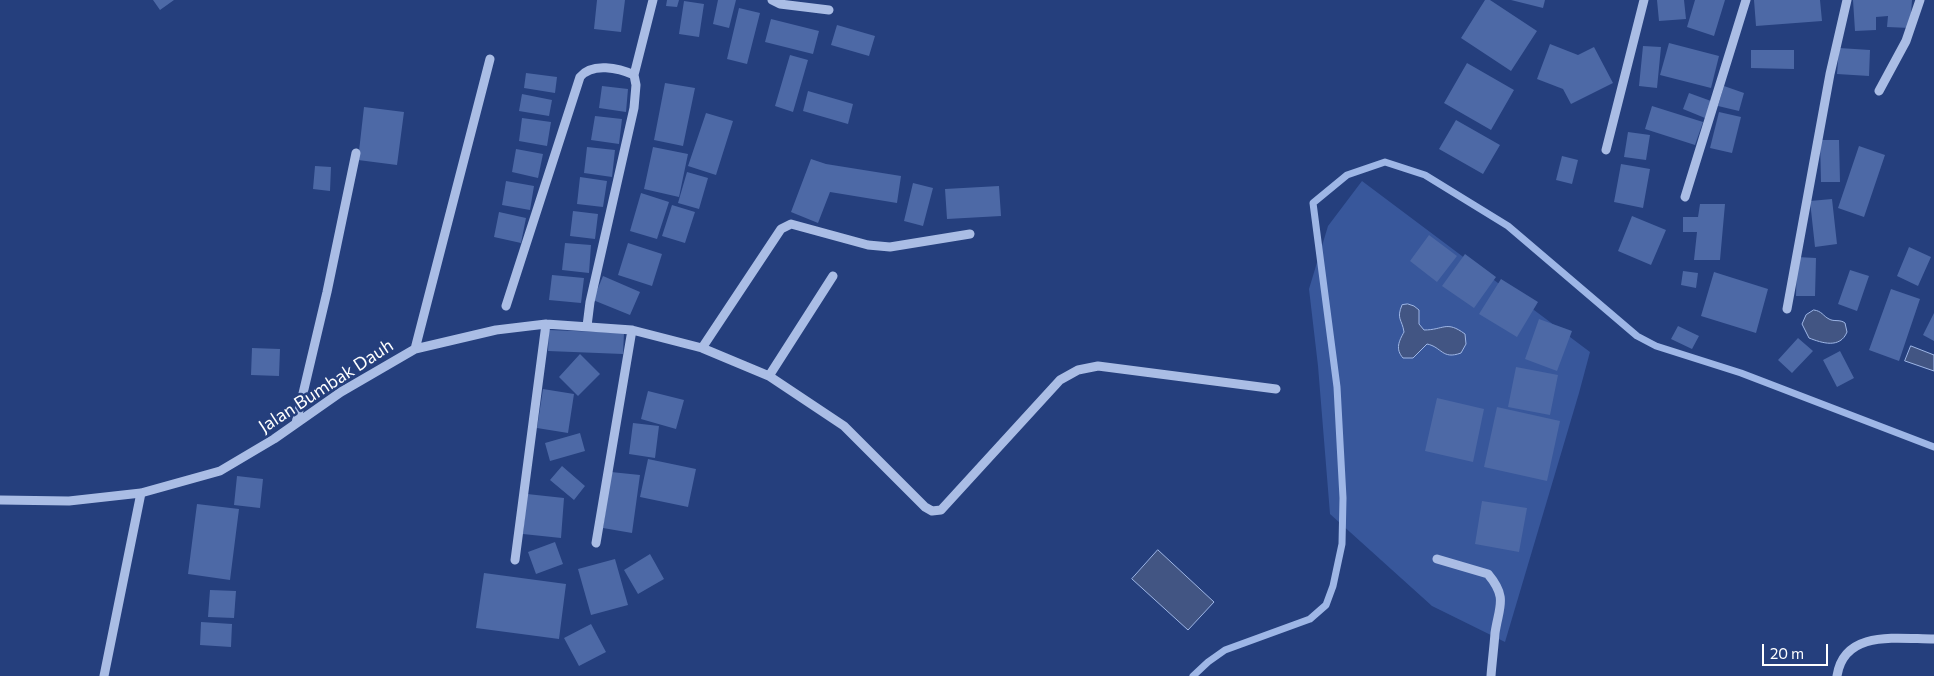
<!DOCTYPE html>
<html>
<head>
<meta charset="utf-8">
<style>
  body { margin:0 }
  #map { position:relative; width:1934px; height:676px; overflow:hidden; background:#253f7d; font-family:Commissioner,sans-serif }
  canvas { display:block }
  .scale { position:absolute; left:1762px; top:644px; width:66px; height:22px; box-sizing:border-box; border:2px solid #fff; border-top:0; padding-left:6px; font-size:15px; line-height:18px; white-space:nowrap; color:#fff; -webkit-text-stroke:4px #253f7d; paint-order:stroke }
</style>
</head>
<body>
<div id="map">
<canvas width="1934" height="676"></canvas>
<div class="scale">20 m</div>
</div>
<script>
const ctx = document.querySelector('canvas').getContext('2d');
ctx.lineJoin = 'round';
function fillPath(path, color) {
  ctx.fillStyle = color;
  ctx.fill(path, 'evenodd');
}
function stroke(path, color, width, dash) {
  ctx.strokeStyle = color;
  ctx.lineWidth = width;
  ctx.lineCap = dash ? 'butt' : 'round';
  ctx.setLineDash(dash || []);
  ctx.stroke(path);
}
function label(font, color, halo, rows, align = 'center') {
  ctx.font = font + ' Commissioner,sans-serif';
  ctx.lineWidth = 5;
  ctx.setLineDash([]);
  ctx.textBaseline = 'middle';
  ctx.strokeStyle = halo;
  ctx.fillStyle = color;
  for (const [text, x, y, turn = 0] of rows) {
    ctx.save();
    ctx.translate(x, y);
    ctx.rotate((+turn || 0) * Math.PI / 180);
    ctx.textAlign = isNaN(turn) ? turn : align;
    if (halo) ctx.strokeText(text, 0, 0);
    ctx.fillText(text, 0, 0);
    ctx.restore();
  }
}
const green = new Path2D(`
  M1362,181L1590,352L1579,393L1505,642L1432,606L1330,514L1318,366L1309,289L1328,226Z`);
const water = new Path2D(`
  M1408,304L1414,306L1419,310V324L1424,330C1444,330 1446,320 1465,334L1466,344L1461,353C1442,360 1442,347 1427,344L1413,358H1403C1395,349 1399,341 1404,332C1402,319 1396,319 1402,305Z
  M1814,310C1822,311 1823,316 1829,319C1834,322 1840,319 1845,323L1847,332C1840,349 1822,343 1809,338L1802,324L1806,315Z
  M1911,346L1934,355V371L1905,361Z
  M1158,550L1214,602L1188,630L1132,579Z`);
const stream = new Path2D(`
  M1193,676L1208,662L1225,650L1310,619L1326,605L1333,586L1342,544L1343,498L1337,387L1313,203L1347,175L1385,162L1425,175L1508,226L1637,336L1656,346L1741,373L1934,447`);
const building = new Path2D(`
  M153,0H174L160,10Z
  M597,0H625L621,32L594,29Z
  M667,0H679L677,7L666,6Z
  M718,0H736L729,28L713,24Z
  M1485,0H1490L1537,31L1511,71L1461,38Z
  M1511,0H1545L1543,8Z
  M1657,0H1684L1686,19L1659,21Z
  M1695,0H1725L1714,36L1687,27Z
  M1754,0H1820L1822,21L1756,26Z
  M1853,0H1912L1910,28L1887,27L1888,16L1876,17V30L1855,31Z
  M684,1L704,4L699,37L679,34Z
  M739,8L760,13L747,64L727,59Z
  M771,19L819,31L813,54L765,42Z
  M837,25L875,36L869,56L831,45Z
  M1669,43L1719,56L1711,88L1660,75Z
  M1550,44L1578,55L1594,47L1613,83L1571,104L1563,89L1537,79Z
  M1643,46L1661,47L1657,88L1639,86Z
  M1839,48L1870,50L1869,76L1837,74Z
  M1751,50H1794V69L1751,68Z
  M790,55L808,60L793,112L775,106Z
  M1467,63L1514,90L1491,130L1444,103Z
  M526,73L557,77L555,93L524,88Z
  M665,83L695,88L683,146L654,140Z
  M602,86L628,89L626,112L599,108Z
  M1724,86L1744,93L1739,111L1718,106Z
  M808,91L853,104L848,124L803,111Z
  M1689,93L1711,101L1705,118L1683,109Z
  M522,94L552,100L549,116L519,111Z
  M1652,106L1703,122L1695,145L1645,129Z
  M364,107L404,112L397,165L358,160Z
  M1719,112L1741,117L1732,153L1710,148Z
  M706,113L733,121L716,175L688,166Z
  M595,116L622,119L619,144L591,140Z
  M522,118L551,122L547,146L519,141Z
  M1456,120L1500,145L1483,174L1439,149Z
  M1628,132L1650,135L1646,160L1624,157Z
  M1820,140H1839L1840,182H1821Z
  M1859,146L1885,155L1864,217L1838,208Z
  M587,147L615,150L612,177L584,173Z
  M653,147L688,154L679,197L644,189Z
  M516,149L543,154L538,178L512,172Z
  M1562,156L1578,160L1572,184L1556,180Z
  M811,159L826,164L901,176L897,203L830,192L818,223L791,212Z
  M1621,164L1650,169L1643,208L1614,202Z
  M315,166L331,167L330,191L313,189Z
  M687,172L708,178L699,209L678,203Z
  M580,177L607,181L603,207L577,204Z
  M506,181L534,186L530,210L502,205Z
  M913,183L933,188L923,226L904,221Z
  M999,186L1001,216L947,219L945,189Z
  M641,193L669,202L657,239L630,231Z
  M1832,199L1837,244L1815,247L1810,201Z
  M1700,204H1725L1720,260H1694L1697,232H1683V217H1698Z
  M672,205L695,212L685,243L662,236Z
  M573,211L598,214L595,239L570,236Z
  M499,212L526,218L521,243L494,237Z
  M1632,216L1666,230L1651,265L1618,251Z
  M1429,235L1457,256L1437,282L1410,261Z
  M565,243L591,245L589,273L562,270Z
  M628,243L662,254L652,286L618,275Z
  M1909,247L1931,257L1918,286L1897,276Z
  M1465,254L1496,277L1474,308L1442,286Z
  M1797,257L1816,258L1815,296H1796Z
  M1850,270L1869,276L1857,311L1838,304Z
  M1683,271L1698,273L1696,288L1681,285Z
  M1714,272L1768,289L1756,333L1701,316Z
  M552,275L584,278L581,303L549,300Z
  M603,276L640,292L630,315L593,300Z
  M1501,279L1538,302L1517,337L1479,314Z
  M1891,289L1920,299L1899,361L1869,350Z
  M1934,313V341L1923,335Z
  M1539,319L1572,331L1557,371L1525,359Z
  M1678,326L1699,336L1692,349L1671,339Z
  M549,330L624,333L623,354L548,351Z
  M1798,338L1813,351L1792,373L1778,360Z
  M252,348L280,349L279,376L251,375Z
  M1840,351L1854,378L1837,387L1823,360Z
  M580,354L600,374L578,396L559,377Z
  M1516,367L1558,375L1550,415L1508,407Z
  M543,389L574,394L568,433L537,428Z
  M648,391L684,400L676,429L641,419Z
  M1437,398L1484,409L1473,462L1425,451Z
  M1497,407L1560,421L1547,481L1484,467Z
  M633,423L659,426L655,458L629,454Z
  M580,433L585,451L550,461L545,443Z
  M648,459L696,469L688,507L640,497Z
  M562,466L585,486L574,500L550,480Z
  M611,472L640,475L632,533L603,528Z
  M237,476L263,479L260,508L234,505Z
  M527,494L564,498L561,538L523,534Z
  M1482,501L1527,508L1519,552L1475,544Z
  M197,504L239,509L230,580L188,574Z
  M555,542L563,564L536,574L528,552Z
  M650,554L664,579L638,594L624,570Z
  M615,559L628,605L591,615L578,569Z
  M484,573L566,584L559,639L476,628Z
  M210,590L236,591L234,618L208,617Z
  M201,622L232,624L231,647L200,645Z
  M591,624L606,652L579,666L564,638Z`);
const minor = new Path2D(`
  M772,0L780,4L829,10
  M1879,91L1906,41L1920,0
  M1606,150L1644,0
  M1685,197L1746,0
  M506,306L580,77C592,62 619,68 634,75
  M1787,309L1830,74L1847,0
  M587,326L590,302L634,108L636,85L634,75L653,0
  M702,348L781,229L791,224L868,245L890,247L970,234
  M415,349L490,59
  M769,376L833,276
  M296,423L327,292L356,153
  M0,500L69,501L141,493L220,471L274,439L341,392L415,349L496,330L546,324L632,330L702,348L769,376L844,426L925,507L932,511L941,510L1060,380L1078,370L1098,366L1276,389
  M596,543L632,330
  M1437,559L1488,574C1508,598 1499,606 1495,633C1494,647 1492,662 1491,676
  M515,560L546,324
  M104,676L141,493
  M1837,676C1844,629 1898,639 1934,639`);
const streetNames = [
  ["Jalan Bumbak Dauh",326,386,-33]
];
fillPath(green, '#38579b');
fillPath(water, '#425583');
stroke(water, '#9eb6e6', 1);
stroke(stream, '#9eb6e6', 7);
fillPath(building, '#4d69a6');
stroke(minor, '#aabde5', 9);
label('18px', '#fff', '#253f7d', streetNames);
</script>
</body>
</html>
